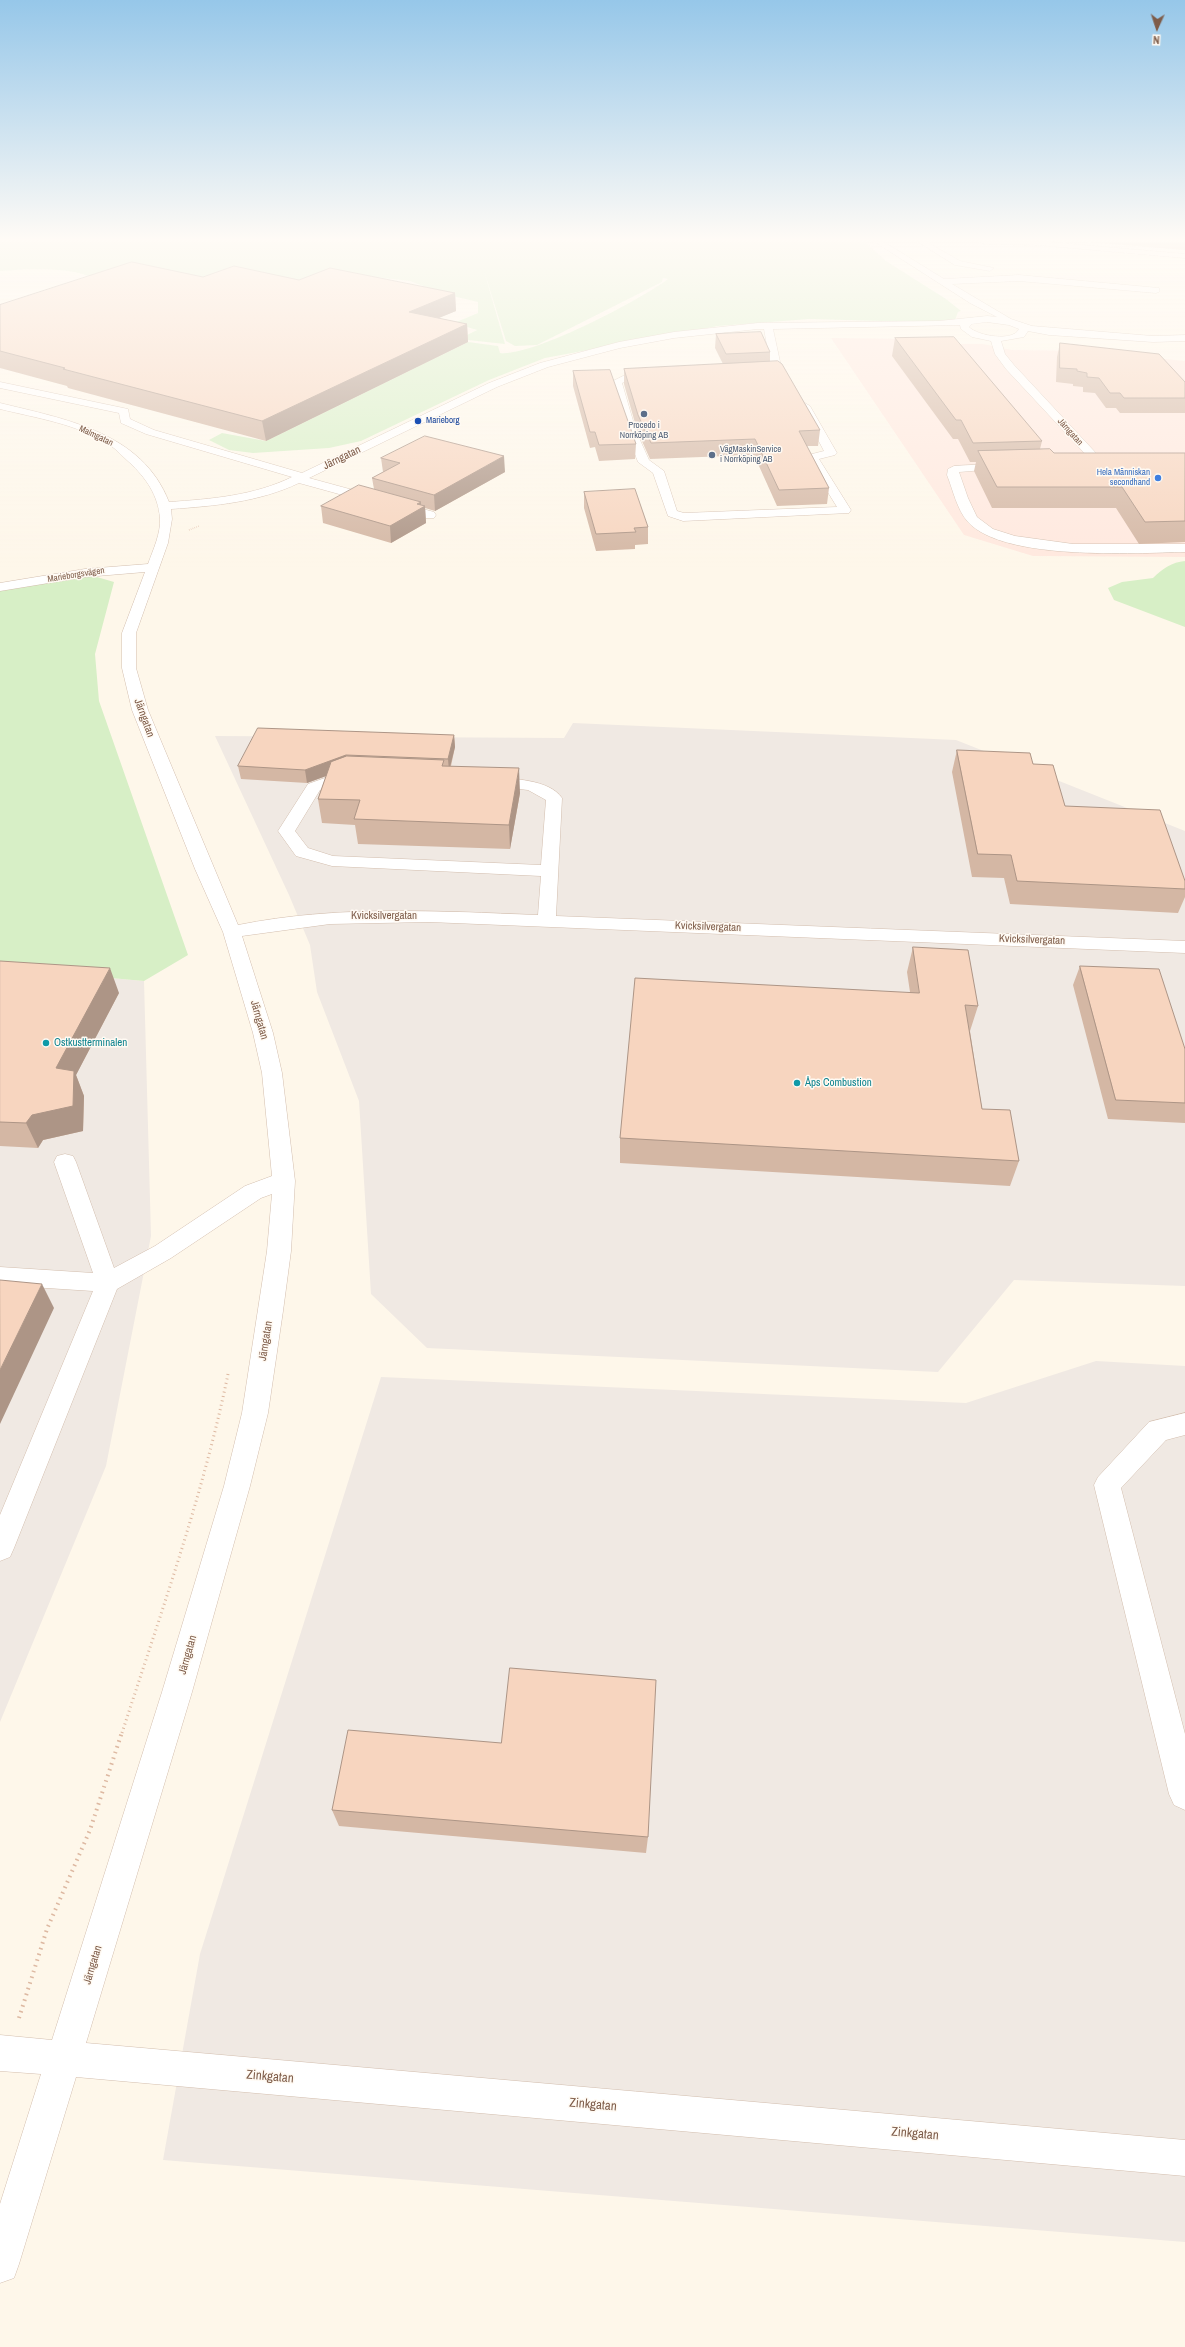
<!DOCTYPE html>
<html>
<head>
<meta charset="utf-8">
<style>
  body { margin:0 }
  #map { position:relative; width:1185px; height:2347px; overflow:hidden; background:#fef7ea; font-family:"Archivo Narrow",sans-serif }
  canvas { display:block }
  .north { position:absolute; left:1137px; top:8px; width:40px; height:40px; -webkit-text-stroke:3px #fffaf3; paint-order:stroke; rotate:183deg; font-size:11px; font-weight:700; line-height:16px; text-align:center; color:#7e5c49 }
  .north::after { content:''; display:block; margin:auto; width:14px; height:18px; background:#7e5c49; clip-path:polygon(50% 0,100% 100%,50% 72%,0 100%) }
</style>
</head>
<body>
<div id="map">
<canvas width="1185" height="2347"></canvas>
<div class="north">N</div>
</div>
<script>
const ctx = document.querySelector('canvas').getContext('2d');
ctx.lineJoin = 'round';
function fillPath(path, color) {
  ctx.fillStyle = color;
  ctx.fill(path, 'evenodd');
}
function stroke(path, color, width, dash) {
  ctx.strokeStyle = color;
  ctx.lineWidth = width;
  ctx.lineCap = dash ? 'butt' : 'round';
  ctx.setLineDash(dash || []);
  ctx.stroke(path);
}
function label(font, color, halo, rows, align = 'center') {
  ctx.font = font + ' "Archivo Narrow",sans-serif';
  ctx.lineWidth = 3;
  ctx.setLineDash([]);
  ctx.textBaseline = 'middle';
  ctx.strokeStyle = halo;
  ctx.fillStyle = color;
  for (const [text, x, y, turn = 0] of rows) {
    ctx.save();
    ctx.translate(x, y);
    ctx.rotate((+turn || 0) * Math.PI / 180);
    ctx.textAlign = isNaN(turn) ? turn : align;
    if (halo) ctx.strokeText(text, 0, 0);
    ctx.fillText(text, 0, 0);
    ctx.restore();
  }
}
const commercial = new Path2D(`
  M831,338L920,339L925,344H983L1012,350L1087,351L1185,361V557L1033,556L964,535Z`);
const industrial = new Path2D(`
  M573,723L956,740L1185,831V1286L1014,1280L938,1372L427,1348L371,1294L359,1101L317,992L310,945L289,895L215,736L564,738Z
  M0,968L144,981L151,1236L106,1466L0,1722Z
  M1096,1361L1185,1366V2242L163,2160L200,1954L381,1377L966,1403Z`);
const green = new Path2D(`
  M0,242H865L886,261L946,299L961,311L958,312L954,323L809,319L718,326L545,358L489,380L361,441L329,448L253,453L229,450L209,440L222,433L266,441L468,342L498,346L500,353C532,357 640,300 668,279L663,278L662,282L537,345L515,346L506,341L484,271L505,344L459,339L477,330L454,323L478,313V302L444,294L410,281L365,276L295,281L93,278C69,266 26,269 0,271Z
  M1185,561V627L1114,600L1108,588L1122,582L1153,578C1162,569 1172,562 1185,561Z
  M90,575L114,582L95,654L99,701L188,955L144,981L0,968V591Z`);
const pathFar2 = new Path2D(`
  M189,530L199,526`);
const pathFar1 = new Path2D(`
  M122,1733C160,1615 203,1496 228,1374`);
const path = new Path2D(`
  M19,2018L47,1929L90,1830L122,1732`);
const minor = new Path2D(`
  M875,242H884L944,279L1019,275L1159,288V292L1156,293L1019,281L952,284L1011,319L1032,326L1153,336L1185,335V341L1153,342L1049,335L1028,331L1024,337L1001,341L1005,354L1014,365L1108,466L1118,467L1120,469L1118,471H1101L1006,369L995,354L991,341L972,337L961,329L960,325L773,329L782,371C777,376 756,377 751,372L752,370L771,368L764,329H758L674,338L620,348L548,367L497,387L309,478L434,512L436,515L434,518H426L299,483C259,502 215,506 171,509L172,519L168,543L136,633V668L148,710L238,925C337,905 438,911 538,915L541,876L332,866L296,856L278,831L308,784L350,769L356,771L358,774L356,777L320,790L295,831L308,848L333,856L541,865L546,800L528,790L485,785L483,782L485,779L491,777C512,779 549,779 562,798L556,916L1185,941V953L429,922L330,924L242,936L273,1033L282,1073L295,1181L291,1251L283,1311L268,1413L250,1486L192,1692L86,2043L1185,2140V2176L76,2077L19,2264L14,2278L0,2283V2204L41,2074L0,2071V2035L52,2040L162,1692L224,1486L242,1413L267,1251L272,1194L261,1198L171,1258L117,1289L14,1548L10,1557L0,1561V1515L93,1291L0,1285V1267L93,1273L54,1162L57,1156L65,1154L73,1156L76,1162L114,1268L155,1246L245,1186L272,1176L262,1073L253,1033L223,932L195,869L132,710L122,668V633L145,572L85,577L0,591V583L85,569L148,564C153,550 161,533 160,518C158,495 146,478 130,463C123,457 117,450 110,445C78,424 36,418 0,409V403C65,419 142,432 169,502C211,499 253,496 292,477L146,434L121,423L119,413L0,388V382L128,409L130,419L154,430L302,473L489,383L540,363L619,342L674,332L758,323L939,321L987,316L997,317L970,303ZM987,322L1009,325L1019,329C1013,342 978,336 969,327L972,324Z
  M918,242H927L960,261L994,268L990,271L955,265Z
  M980,242H1050L1185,254V258L1036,245L984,244Z
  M654,373L659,376L658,378L629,380L622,383L636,431L649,460L664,471L677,511L684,513L837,507L806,457L808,455L824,451L800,406L805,403L810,406L837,453L835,455L819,459L851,510L849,513L683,521L668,516L653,473L638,462L626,431L611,382L627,374Z
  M1005,463L1009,464L1011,466L1009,468L959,472L968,498L977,517L993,529L1015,536L1073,544H1185V552C1135,553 1004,561 968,522C957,510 953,490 947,475L948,469L954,466Z
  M1185,1413V1435L1166,1440L1121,1488L1185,1734V1810L1174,1805L1169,1794L1094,1485L1098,1477L1149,1422Z`);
const wall = new Path2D(`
  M1086,242H1185V250Z
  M203,277L455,293L456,311L438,318L467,324L468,342L266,441L68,388L67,386L0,368V305Z
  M716,334L770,352V362L820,430L818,446H807L829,488L827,504L777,506L754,455L650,459L637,430L624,384V369L723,364L715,348Z
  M895,338L1042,441L1040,449L1054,453H1185V542L1139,544L1116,508H992L974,471L976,462H970L958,439H953L892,356Z
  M1060,343L1185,382V413H1120L1116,408H1106L1095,393L1083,392V387L1073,386V384L1056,382L1057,357Z
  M573,371L636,444L635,459L599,461L595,447L590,448L573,386Z
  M381,458L505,472L435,511L425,508L426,523L391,543L323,523L321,506L374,489L372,478L383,472Z
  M584,492L648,527V544L635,545V549L596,551L584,508Z
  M454,735L455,747L451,766L520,793L510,849L358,844L355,825L322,823L318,799L326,776L307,783L241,779L238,766Z
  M957,750L1065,806L1185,881V897L1178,913L1010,904L1004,878L972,877L952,772Z
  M913,947L978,1006L970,1031L982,1109L1019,1161L1010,1186L620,1163V1138L910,992L907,972Z
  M0,961L119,993L76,1075L84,1096L83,1131L43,1140L38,1148L0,1146Z
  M1080,966L1185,1049V1123L1108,1119L1073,985Z
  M501,1743L648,1837L646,1853L339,1826L332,1810Z`);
const shadedWall = new Path2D(`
  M455,293L456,311L410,330L409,312Z
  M467,324L468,342L266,441L262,421Z
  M504,456L505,472L435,511L434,495Z
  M421,502V508L425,506L426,523L391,543L390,526L417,504Z
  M454,735L455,747L449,771L448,759Z
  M346,755L348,768L307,783L305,770Z
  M519,768L520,793L510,849L509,825Z
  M110,968L119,993L76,1075L84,1096L83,1131L43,1140L38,1148L26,1123Z
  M42,1284L54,1308L0,1424V1370Z`);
const building = new Path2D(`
  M132,262L203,277L234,266L299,280L330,268L455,293L409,312L467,324L262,421L63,369L65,368L0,351V305Z
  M761,332L770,352L726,354L716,334Z
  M954,337L1042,441L973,443L961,420H956L895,338Z
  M1060,343L1159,354L1185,382V398H1124L1120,393H1110L1099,378L1087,377V373L1077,371V369L1060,368Z
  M778,361L782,364L820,430L799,431L829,488L779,490L755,439L651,443L638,415L624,369Z
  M610,370L636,444L599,445L595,432H590L573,371Z
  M425,436L504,456L434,495L372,478L400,463L381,458Z
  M1050,449L1054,453H1185V521L1145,522L1122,487H997L978,451Z
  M359,485L421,502L417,504L425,506L390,526L321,506Z
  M635,489L648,527L634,528L636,532L596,534L584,492Z
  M258,728L454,735L448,759L346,755L305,770L238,766Z
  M957,750L1030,753L1033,764L1053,765L1065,806L1160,810L1185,881V889L1017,881L1011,855L978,854Z
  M347,756L444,760L442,766L519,768L509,825L354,819L360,800L318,799L331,762Z
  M913,947L968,950L978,1006L965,1005L982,1109L1010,1110L1019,1161L620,1138L635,978L919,993Z
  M0,961L110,968L56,1068L74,1071L73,1106L32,1115L26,1123L0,1122Z
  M1080,966L1159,969L1185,1049V1103L1116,1100Z
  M0,1280L42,1284L0,1370Z
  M510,1668L656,1680L648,1837L332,1810L348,1730L501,1743Z`);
const markers = [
  [644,414,4,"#5c6f8a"],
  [418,421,4,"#1a4fb4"],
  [712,455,4,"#5c6f8a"],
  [1158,478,4,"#3f7fe0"],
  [46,1043,4,"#0f9aa8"],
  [797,1083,4,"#0f9aa8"]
];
const farTransitnames = [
  ["Marieborg",426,421]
];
const farServicenames = [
  ["Procedo i",644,426],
  ["Norrköping AB",644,436],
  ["VägMaskinService",720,450,"left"],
  ["i Norrköping AB",720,460,"left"]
];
const farStreetnames = [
  ["Järngatan",1070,432,48],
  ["Malmgatan",96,436,25],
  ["Marieborgsvägen",76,575,-9]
];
const farShopnames = [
  ["Hela Människan",1150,473],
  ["secondhand",1150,483]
];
const streetNames = [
  ["Järngatan",342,458,-26],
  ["Järngatan",144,718,70],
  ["Kvicksilvergatan",384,916],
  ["Kvicksilvergatan",708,927,2],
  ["Kvicksilvergatan",1032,940,2],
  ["Järngatan",259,1020,74],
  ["Järngatan",266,1341,-81],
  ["Järngatan",188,1655,-74],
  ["Järngatan",93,1965,-73]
];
const cultureNames = [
  ["Ostkustterminalen",54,1043],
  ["Åps Combustion",805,1083]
];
const nearStreetnames = [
  ["Zinkgatan",270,2077,5],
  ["Zinkgatan",593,2105,5],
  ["Zinkgatan",915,2134,5]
];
fillPath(commercial, '#ffe8de');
fillPath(industrial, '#f0e9e3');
fillPath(green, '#d7efc6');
stroke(minor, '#d3beae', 1);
stroke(pathFar2, '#ddb8a1', 1.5, [0.5, 1.5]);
stroke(pathFar1, '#ddb8a1', 3, [1, 3.5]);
stroke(path, '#ddb8a1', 4, [1.5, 4.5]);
fillPath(minor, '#fff');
fillPath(wall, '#d4b7a4');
fillPath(shadedWall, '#ad9586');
fillPath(building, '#f7d5bf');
stroke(building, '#ad9586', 1);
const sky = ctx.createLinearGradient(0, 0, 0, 570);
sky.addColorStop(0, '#96c7e9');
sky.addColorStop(0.42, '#fffbf6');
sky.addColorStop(1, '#fffbf600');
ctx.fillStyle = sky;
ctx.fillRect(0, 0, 1185, 570);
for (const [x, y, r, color] of markers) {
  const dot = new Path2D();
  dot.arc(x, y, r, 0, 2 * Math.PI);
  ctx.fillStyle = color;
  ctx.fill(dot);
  stroke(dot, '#fffaf3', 1.5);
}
label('9px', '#164399', '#fffaf3', farTransitnames, 'left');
label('9px', '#4e5e75', '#fffaf3', farServicenames);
label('9px', '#7e5c49', '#fffaf3', farStreetnames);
label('9px', '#366cbe', '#fffaf3', farShopnames, 'right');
label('11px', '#7e5c49', '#fffaf3', streetNames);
label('11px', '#0d838f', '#fffaf3', cultureNames, 'left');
label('13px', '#7e5c49', '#fffaf3', nearStreetnames);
</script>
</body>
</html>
